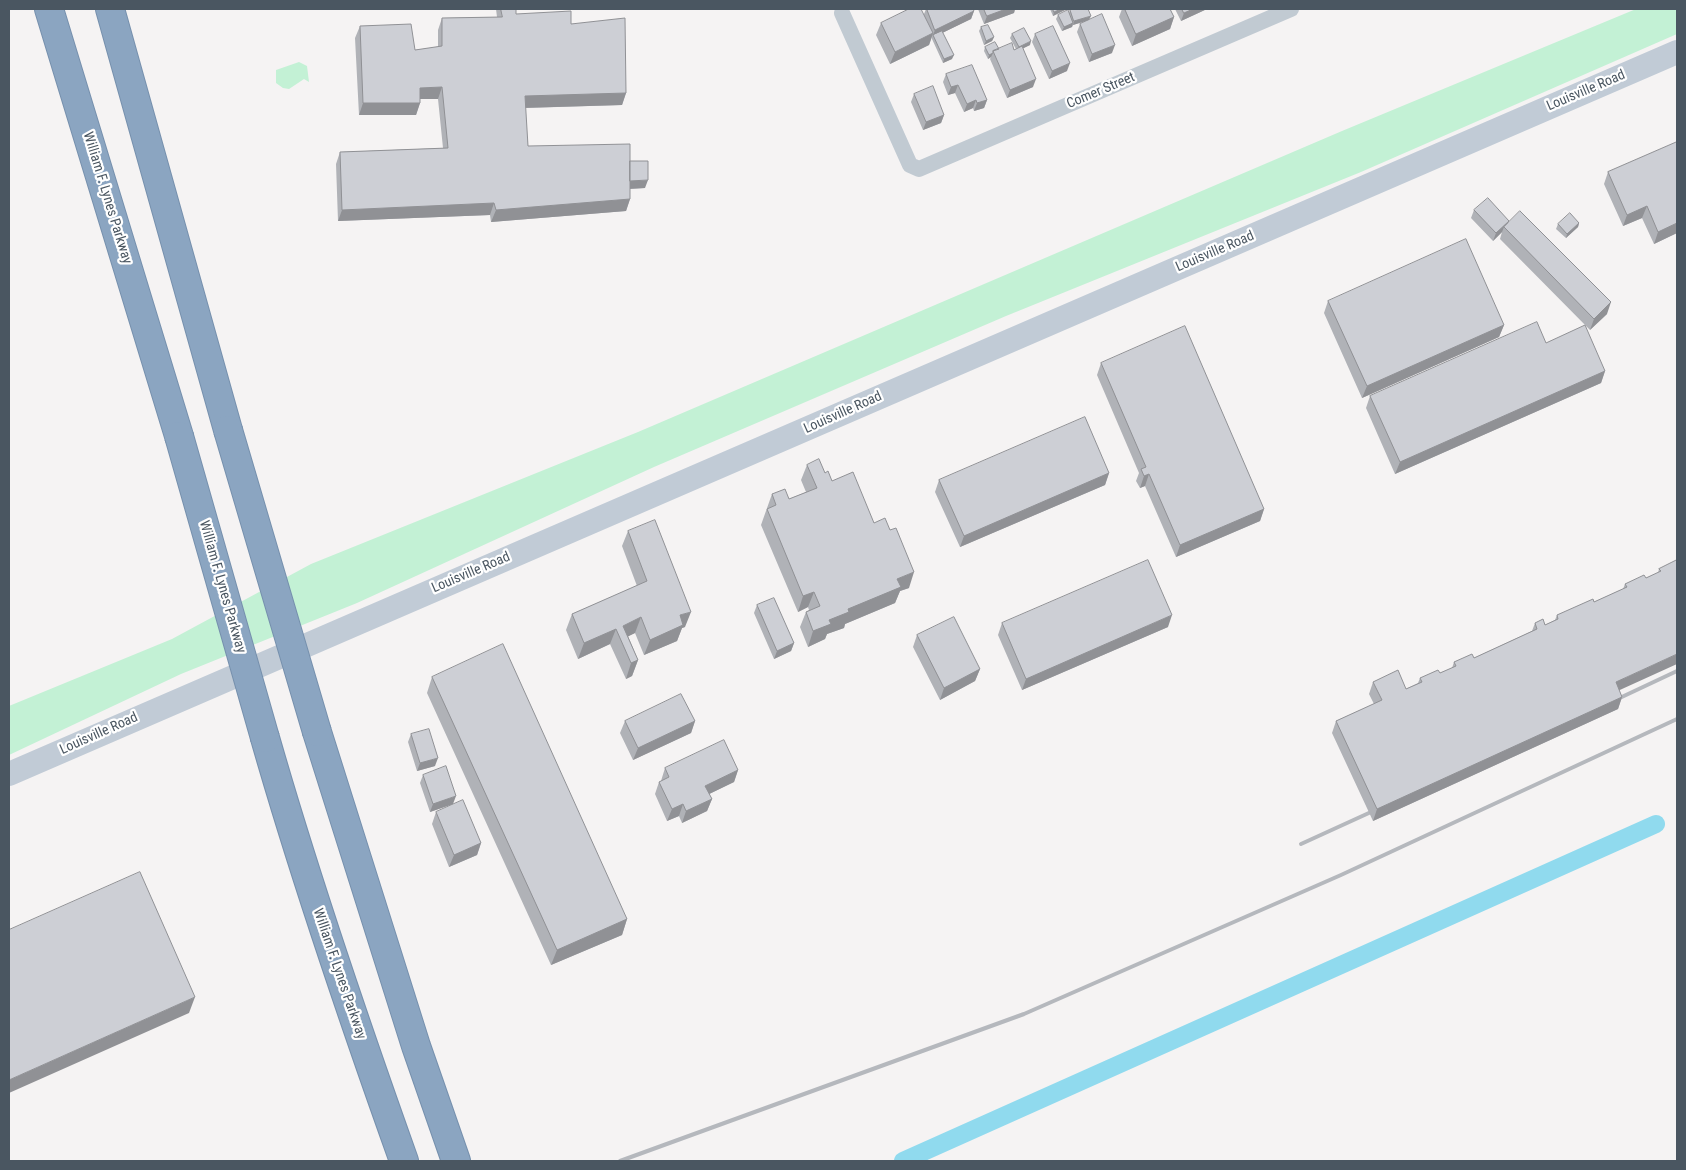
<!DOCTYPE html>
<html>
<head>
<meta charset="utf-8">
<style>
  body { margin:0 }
  #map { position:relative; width:1686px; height:1170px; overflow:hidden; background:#f5f3f3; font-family:"Roboto Condensed",sans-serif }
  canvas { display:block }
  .frame { position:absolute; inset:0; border:10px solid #4a5661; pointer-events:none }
</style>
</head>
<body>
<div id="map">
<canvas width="1686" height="1170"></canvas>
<div class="frame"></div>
</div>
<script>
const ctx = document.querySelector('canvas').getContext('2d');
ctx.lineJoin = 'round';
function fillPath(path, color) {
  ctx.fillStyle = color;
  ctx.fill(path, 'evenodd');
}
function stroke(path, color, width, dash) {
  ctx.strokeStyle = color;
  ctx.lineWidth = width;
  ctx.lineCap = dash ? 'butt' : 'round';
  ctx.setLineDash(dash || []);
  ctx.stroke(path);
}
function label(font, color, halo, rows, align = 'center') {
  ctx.font = font + ' "Roboto Condensed",sans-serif';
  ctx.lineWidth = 4.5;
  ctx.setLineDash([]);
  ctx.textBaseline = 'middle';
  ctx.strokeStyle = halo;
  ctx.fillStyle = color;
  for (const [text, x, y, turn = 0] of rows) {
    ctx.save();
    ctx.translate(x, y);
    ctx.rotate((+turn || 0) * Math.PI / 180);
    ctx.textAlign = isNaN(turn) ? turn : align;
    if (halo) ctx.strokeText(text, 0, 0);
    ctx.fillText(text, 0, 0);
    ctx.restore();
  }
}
const green = new Path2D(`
  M1636,9H1677V34L1361,172L1006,316L654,467L357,603L181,674L9,755V706L172,639L311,564L638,432L1342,131Z
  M299,62L307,66L309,82L304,79L289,89L283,88L276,83V70Z`);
const canal = new Path2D(`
  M903,1161L1656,824`);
const street = new Path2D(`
  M842,13L910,165L919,169L1291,9`);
const secondary = new Path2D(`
  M9,774L1677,52`);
const highway = new Path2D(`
  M49,9L179,436
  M110,9L228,430
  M317,732L416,1046L456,1161
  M265,738C306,881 354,1021 404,1161`);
const rail = new Path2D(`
  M1609,703L1677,671
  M1301,844L1382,807
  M620,1161L1024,1014L1341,875L1677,719`);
const highwayBridge = new Path2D(`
  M228,430L317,732
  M179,436L265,738`);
const wall = new Path2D(`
  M496,9H516V14L571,24L626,93L622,105L525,108L528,146L630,161L645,188L630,189V199L626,211L491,222L490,215L338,221L336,164L340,152L443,148L438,99H420V103L416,115H359L355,38L360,26L415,50L438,47V30L442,18L497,17Z
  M926,9H973L974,11L971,19L942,33L952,59L943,63L932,39V37L929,45L890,64L876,35L881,23L924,14Z
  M978,9H1015L1014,13L984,24Z
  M1050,9H1065V10L1053,16Z
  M1070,9L1089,20L1112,53L1089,62L1077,32L1080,24L1089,20L1073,25L1072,27L1062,31L1056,19L1058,15L1069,13Z
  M1122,9H1170L1174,17L1170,29L1132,46L1119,17Z
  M1175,9H1207L1181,21Z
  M981,27L994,37L992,41L984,45L979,31Z
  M1012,34L1030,45L1023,48L1033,87L1007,98L990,59L991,57L988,59L984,51L985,47L999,49L1014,50L1016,49L1010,38Z
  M1035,34L1067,71L1049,79L1032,42Z
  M946,74L987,100L984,108L974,111L973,108L964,112L955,93L948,95L943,82Z
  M914,94L944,115L941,123L923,130L911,102Z
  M1677,142V233L1654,244L1642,218L1623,226L1604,184L1608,172Z
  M1474,210L1508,224L1607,314L1590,330L1500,239L1502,232L1493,241L1471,218Z
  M1579,223L1578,227L1566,238L1556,229L1558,224Z
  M1328,301L1504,325L1499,337L1362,398L1324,313Z
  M1546,343L1605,371L1601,383L1395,474L1366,408L1370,396Z
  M1101,363L1264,509L1260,521L1176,557L1145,486L1140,488L1136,481L1139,473L1097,375Z
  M807,465L825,473L832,481L874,523L909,588L900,591L895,603L845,624L844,628L827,634L825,639L808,647L800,627L806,612L809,610L808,607L798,612L761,525L772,494L789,499L806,492L801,480Z
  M1109,473L1105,485L960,547L935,492L939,480Z
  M628,531L685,627L682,628L677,641L644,655L635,633L628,636L638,660L632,676L626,679L610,644L578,659L566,630L572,614L637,586L622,546Z
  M1677,560L1619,690L1622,697L1618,709L1373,821L1332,733L1336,721L1374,704L1369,694L1373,682L1406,689L1418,683L1420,678L1440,673L1452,668L1454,662L1474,658L1532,631L1535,623L1545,625L1555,620L1557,615L1594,602L1623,589L1625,584L1646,578L1658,573L1659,569Z
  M757,605L794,643L791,651L774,659L754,613Z
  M1002,623L1168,627L1022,690L998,635Z
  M917,635L980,669L975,681L940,700L913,647Z
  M432,677L627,919L622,935L551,965L427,693Z
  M625,721H695L691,733L633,760L620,733Z
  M411,734L435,766L417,771L408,742Z
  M665,768L738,770L734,782L709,794L712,799L707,811L682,823L679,816L667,821L655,794L659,782L661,781Z
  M423,775L453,804L430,812L420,783Z
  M436,812L481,843L477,855L449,867L432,824Z`);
const shadedWall = new Path2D(`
  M1006,9H1015L1014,13L984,24L987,16Z
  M1061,9H1065V10L1053,16L1054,12Z
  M1193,9H1207L1181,21L1184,13Z
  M974,11L971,19L934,37L933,35L935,30Z
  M1091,16L1089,20L1073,25L1074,21Z
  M1174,17L1170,29L1132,46L1136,34Z
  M1073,23L1072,27L1062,31L1064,27Z
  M933,33L929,45L890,64L895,52Z
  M994,37L992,41L984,45L986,41Z
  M1031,41L1030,45L1018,51L1019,47Z
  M1115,45L1112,53L1089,62L1092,54Z
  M993,53L991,57L988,59L989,55Z
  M954,55L952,59L943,63L944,59Z
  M1070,63L1067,71L1049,79L1052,71Z
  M1036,79L1033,87L1007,98L1010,90Z
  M958,85L955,93L948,95L951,87Z
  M442,87L438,99H416L420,88Z
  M626,93L622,105L520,108L525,96Z
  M976,100L973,108L964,112L967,104Z
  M987,100L984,108L974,111L977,103Z
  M363,103H420L416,115H359Z
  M944,115L941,123L923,130L926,122Z
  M648,180L645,188L626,189L629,181Z
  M630,199L626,211L491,222L496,210Z
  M494,203L490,215L338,221L342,210Z
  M1647,206L1642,218L1623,226L1627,215Z
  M1509,221L1506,229L1504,227L1502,232L1493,241L1496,233Z
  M1579,223L1578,227L1566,238L1567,234Z
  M1677,223V233L1654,244L1658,232Z
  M1611,302L1607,314L1590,330L1594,319Z
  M1504,325L1499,337L1362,398L1367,386Z
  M1605,371L1601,383L1395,474L1400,462Z
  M1109,473L1105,485L960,547L964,536Z
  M1149,474L1145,486L1140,488L1144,476Z
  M1264,509L1260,521L1176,557L1180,545Z
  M914,572L909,588L900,591L895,603L845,624L844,628L827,634L825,639L808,647L813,631L829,620L897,579Z
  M814,592L808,607L798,612L803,596Z
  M691,612L685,627L682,628L677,641L644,655L650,640L680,615Z
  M1172,615L1168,627L1022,690L1026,679Z
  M641,617L635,633L621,640L623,626Z
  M616,629L610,644L578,659L584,643Z
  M794,643L791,651L774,659L777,651Z
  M1677,654V664L1611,694L1616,682Z
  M638,660L632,676L626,679L631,663Z
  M980,669L975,681L940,700L944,688Z
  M1622,697L1618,709L1373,821L1377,809Z
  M695,721L691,733L633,760L638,748Z
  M438,758L435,766L417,771L420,763Z
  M738,770L734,782L701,798L705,786Z
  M456,796L453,804L430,812L433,804Z
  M712,799L707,811L682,823L686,811Z
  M683,804L679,816L667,821L672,809Z
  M481,843L477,855L449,867L454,855Z
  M627,919L622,935L551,965L557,950Z
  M195,997L189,1013L9,1093V1080Z`);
const building = new Path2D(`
  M501,9H516V14L571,11V24L625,18L626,93L525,96L528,146L630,144V199L496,210L494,203L342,210L340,152L448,148L442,87L420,88V103H363L360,26L411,24L415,50L442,46V18L502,17Z
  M909,9H921L933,33L895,52L881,23Z
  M927,9H973L974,11L935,30Z
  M984,9H1006L987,16Z
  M1053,9H1061L1054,12Z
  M1070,9H1088L1091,16L1074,21Z
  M1125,9H1170L1174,17L1136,34Z
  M1182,9H1193L1184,13Z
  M1068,10L1073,23L1064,27L1058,15Z
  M1102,14L1115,45L1092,54L1080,24Z
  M988,25L994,37L986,41L981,27Z
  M1053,26L1070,63L1052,71L1035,34Z
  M1024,28L1031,41L1019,47L1012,34Z
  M942,31L954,55L944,59L933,35Z
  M995,42L999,49L993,51V53L989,55L985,47Z
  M1012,43L1014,50L1022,46L1036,79L1010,90L993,51Z
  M972,65L987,100L977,103L976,100L967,104L958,85L951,87L946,74Z
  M933,86L944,115L926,122L914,94Z
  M1677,142V223L1658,232L1647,206L1627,215L1608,172Z
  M630,161H648V180L630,181Z
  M1488,198L1509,221L1496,233L1474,210Z
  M1520,211L1611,302L1594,319L1504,227Z
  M1570,213L1579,223L1567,234L1558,224Z
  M1466,239L1504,325L1367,386L1328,301Z
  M1537,322L1546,343L1585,325L1605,371L1400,462L1370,396Z
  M1185,326L1264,509L1180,545L1149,474L1144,476L1141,469L1146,467L1101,363Z
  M1085,417L1109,473L964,536L939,480Z
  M819,459L825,473L828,471L832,481L853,472L874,523L885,518L890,530L896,528L914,572L897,579L901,587L848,609L849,612L829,620L831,624L813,631L806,612L820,606L814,592L803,596L767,509L776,505L772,494L785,489L789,499L817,488L807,465Z
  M655,520L691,612L680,615L683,625L650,640L641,617L623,626L638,660L631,663L616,629L584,643L572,614L647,581L628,531Z
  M1148,560L1172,615L1026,679L1002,623Z
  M1677,560V654L1616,682L1622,697L1377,809L1336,721L1382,700L1373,682L1398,670L1406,689L1422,682L1420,678L1438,670L1440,673L1456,666L1454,662L1472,654L1474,658L1537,629L1535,623L1543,619L1545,625L1558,619L1557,615L1593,599L1594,602L1627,587L1625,584L1644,575L1646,578L1661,571L1659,569Z
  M774,598L794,643L777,651L757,605Z
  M954,617L980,669L944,688L917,635Z
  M503,644L627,919L557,950L432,677Z
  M681,694L695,721L638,748L625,721Z
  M429,729L438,758L420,763L411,734Z
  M724,740L738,770L705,786L712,799L686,811L683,804L672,809L659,782L669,777L665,768Z
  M446,766L456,796L433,804L423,775Z
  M463,800L481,843L454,855L436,812Z
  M140,872L195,997L9,1080V930Z`);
const streetNames = [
  ["Comer Street",1101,91,-23],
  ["Louisville Road",1586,91,-23],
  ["William F. Lynes Parkway",107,198,73],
  ["Louisville Road",1215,252,-23],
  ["Louisville Road",843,413,-24],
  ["Louisville Road",471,573,-23],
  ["William F. Lynes Parkway",222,587,74],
  ["Louisville Road",99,734,-24],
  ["William F. Lynes Parkway",339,974,71]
];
fillPath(green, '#c3f1d5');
stroke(canal, '#90daee', 18);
stroke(highway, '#7690ad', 30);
stroke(street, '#c1cad2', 16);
stroke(secondary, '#c1cbd6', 24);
stroke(highway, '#8ba5c1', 28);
stroke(rail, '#b5b8bd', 4);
stroke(highwayBridge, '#7690ad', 30, []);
stroke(highwayBridge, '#8ba5c1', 28);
fillPath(wall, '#b0b2b7');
fillPath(shadedWall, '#909195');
fillPath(building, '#cdcfd5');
stroke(building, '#909195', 1);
label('14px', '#4a5661', '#fff', streetNames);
</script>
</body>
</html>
